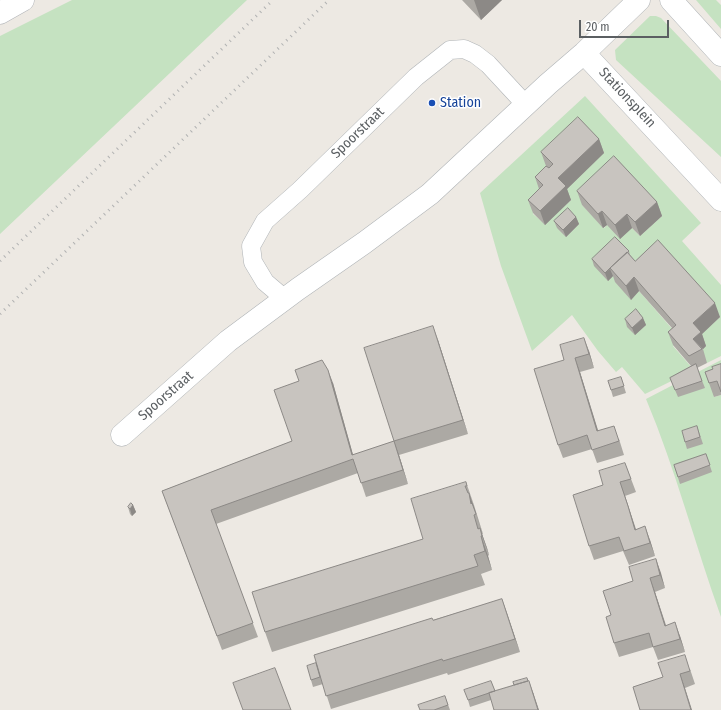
<!DOCTYPE html>
<html>
<head>
<meta charset="utf-8">
<style>
  body { margin:0 }
  #map { position:relative; width:721px; height:710px; overflow:hidden; background:#ede9e3; font-family:"Fira Sans Condensed",sans-serif }
  canvas { display:block }
  .scale { position:absolute; left:579px; top:20px; width:90px; height:18px; box-sizing:border-box; border:2px solid #5b5f62; border-top:0; padding-left:5px; font-size:12px; line-height:14px; white-space:nowrap; color:#5b5f62; -webkit-text-stroke:3px #fff; paint-order:stroke }
</style>
</head>
<body>
<div id="map">
<canvas width="721" height="710"></canvas>
<div class="scale">20 m</div>
</div>
<script>
const ctx = document.querySelector('canvas').getContext('2d');
ctx.lineJoin = 'round';
function fillPath(path, color) {
  ctx.fillStyle = color;
  ctx.fill(path, 'evenodd');
}
function stroke(path, color, width, dash) {
  ctx.strokeStyle = color;
  ctx.lineWidth = width;
  ctx.lineCap = dash ? 'butt' : 'round';
  ctx.setLineDash(dash || []);
  ctx.stroke(path);
}
function label(font, color, halo, rows, align = 'center') {
  ctx.font = font + ' "Fira Sans Condensed",sans-serif';
  ctx.lineWidth = 3;
  ctx.setLineDash([]);
  ctx.textBaseline = 'middle';
  ctx.strokeStyle = halo;
  ctx.fillStyle = color;
  for (const [text, x, y, turn = 0] of rows) {
    ctx.save();
    ctx.translate(x, y);
    ctx.rotate((+turn || 0) * Math.PI / 180);
    ctx.textAlign = isNaN(turn) ? turn : align;
    if (halo) ctx.strokeText(text, 0, 0);
    ctx.fillText(text, 0, 0);
    ctx.restore();
  }
}
const green = new Path2D(`
  M72,0H247L0,234V36Z
  M696,0H716L721,5V29Z
  M650,16H656L661,18L721,81V157L616,60L615,50Z
  M585,96L701,223L682,241L721,285V356L707,363L698,353V337L720,317L663,254L630,299L639,291L681,339L673,346L694,370L645,394L622,367L616,372L598,351L572,315L532,351L501,266L480,193ZM571,200L545,224L533,214V213ZM582,205L662,216L640,236L632,228L607,225L604,228Z
  M721,360V379L714,397L721,395V617C695,545 676,470 646,399Z`);
const lane = new Path2D(`
  M285,299L265,282L253,262L251,246L265,221L300,190L416,77L450,50L464,49L475,54L488,64L526,105`);
const street = new Path2D(`
  M671,0L721,55
  M584,53L721,200
  M122,435L228,341L298,289L364,243L430,194L548,84L584,53L639,0`);
const secondary = new Path2D(`
  M0,13L23,0`);
const rail = new Path2D(`
  M0,261L273,0
  M0,314L329,0`);
const wall = new Path2D(`
  M462,0H502L481,20Z
  M599,139L604,153L567,189L571,200L545,225L533,213L528,200L539,189L535,177L546,166L541,152Z
  M577,191L657,202L662,216L640,236L632,228L620,239L607,225L603,228L582,205Z
  M576,217L579,224L566,237L557,228L554,221Z
  M629,251L630,255L635,261L720,317L702,334L706,346L703,349L707,363L697,368L705,388L678,397L670,378L691,366L673,345L668,332L672,328L639,291L631,300L615,282L613,276L608,281L594,266L592,259Z
  M643,318L646,325L635,335L627,327L625,319Z
  M438,340L468,434L399,455L408,484L366,497L358,473L216,524L258,637L222,650L162,491L292,441L333,383L353,455L394,441Z
  M589,351L594,368L580,372L598,430L619,439L624,455L597,463L592,449L563,458L558,445L564,360Z
  M721,364V395L714,397L705,372L713,369Z
  M621,377L626,393L613,397L611,390Z
  M697,426L703,444L687,449L685,442Z
  M706,454L712,472L680,484L674,465Z
  M625,463L636,492L625,496L636,529L650,540L655,556L629,565L623,551L594,560L589,546L603,485Z
  M466,482L474,505L483,534H482L487,548L489,555L488,556L492,570L481,574L485,585L272,652L265,632L423,539Z
  M133,505L136,512L132,516L130,514L128,507Z
  M656,559L665,588L655,592L666,625L680,636L685,652L658,660L653,647L619,657L614,643L611,615L633,581Z
  M502,599L520,652L448,675L447,673L331,709L323,684L313,687L311,680L316,663L433,620Z
  M690,669L695,684L685,688L633,687Z
  M491,681L495,691L528,681L534,695L491,700L470,707L468,700Z
  M445,696L450,710H420Z`);
const shadedWall = new Path2D(`
  M474,0H502L481,20Z
  M599,139L604,153L567,189L571,200L545,225L540,211L558,178Z
  M657,202L662,216L640,236L635,222Z
  M602,211L607,225L603,228L598,214Z
  M627,214L632,228L620,239L615,225Z
  M576,217L579,224L566,237L563,230Z
  M610,269L613,276L608,281L605,273Z
  M634,277L639,291L631,300L626,286Z
  M715,303L720,317L702,334L706,346L703,349L693,339V323Z
  M643,318L646,325L635,335L632,328Z
  M433,326L438,340L468,434L463,420Z
  M584,338L589,351L594,368L589,354Z
  M575,358L580,372L602,444L597,431Z
  M328,370L333,383L357,469L352,455Z
  M394,441L399,455L408,484L403,470Z
  M620,482L625,496L640,543L635,530Z
  M465,486L470,499L469,493L483,534L476,514L471,504Z
  M133,505L136,512L132,516L130,509Z
  M645,526L650,540L655,556L650,543Z
  M480,528L487,548L489,555L482,536Z
  M481,536L488,556L492,570L485,551Z
  M656,559L661,573L665,588L660,575Z
  M650,578L655,592L670,639L665,626Z
  M502,599L507,613L520,652L515,639Z
  M675,622L680,636L685,652L680,639Z
  M680,674L685,688L692,710H691Z
  M529,681L534,695L539,710H538Z`);
const building = new Path2D(`
  M578,117L599,139L558,178L566,186L540,211L528,200L543,185L535,177L546,166L549,168L553,164L541,152Z
  M614,156L657,202L635,222L627,214L615,225L602,211L598,214L577,191Z
  M568,208L576,217L563,230L554,221Z
  M615,237L629,251L610,268L605,273L592,259Z
  M658,240L715,303L693,323L701,332L693,339L702,349L689,356L668,332L676,325L634,277L626,286L610,268L627,252L635,261Z
  M636,309L643,318L632,328L625,319Z
  M433,326L463,420L394,441L403,470L361,483L353,459L211,510L253,623L217,636L162,491L292,441L274,390L299,381L295,370L322,360L328,370L352,455L394,441L364,348Z
  M584,338L589,354L575,358L597,431L614,426L619,441L592,450L587,435L558,445L534,369L564,360L560,345Z
  M696,364L702,381L675,390L670,378Z
  M721,364V392L717,381L709,383L705,372L713,369L712,367Z
  M621,377L624,386L611,390L608,381Z
  M697,426L700,437L685,442L682,431Z
  M706,454L710,465L678,477L674,465Z
  M625,463L631,479L620,482L628,506L635,530L645,526L650,543L624,551L619,537L589,546L573,495L603,485L599,471Z
  M466,482L467,486H465L468,493H469L471,504L472,503L476,514L474,515L478,529L480,528L482,536H481L485,551L474,555L478,566L265,632L252,592L423,539L411,499Z
  M131,503L133,505L130,509L128,507Z
  M656,559L660,575L650,578L665,626L675,622L680,639L653,647L649,633L614,643L606,617L611,615L603,591L633,581L629,567Z
  M502,599L515,639L443,661L442,659L326,696L314,655L432,618L433,620Z
  M685,655L690,671L680,674L691,710H640L633,687L663,677L658,663Z
  M316,663L320,677L311,680L307,666Z
  M275,668L291,710H243L233,683Z
  M527,678L528,681L514,685L513,682Z
  M491,681L495,691L468,700L464,690Z
  M529,681L538,710H494L489,693Z
  M445,696L448,705L434,710H420L418,705Z`);
const markers = [
  [432,103,4,"#1a4fb4"]
];
const streetNames = [
  ["Stationsplein",627,98,47],
  ["Spoorstraat",358,133,-44],
  ["Spoorstraat",166,396,-41]
];
const transitNames = [
  ["Station",440,103]
];
fillPath(green, '#c5e2c1');
stroke(lane, '#b0b4b7', 19);
stroke(street, '#b0b4b7', 23);
stroke(secondary, '#b0b3b7', 23);
stroke(lane, '#fff', 18);
stroke(street, '#fff', 22);
stroke(secondary, '#fff', 22);
stroke(rail, '#b1b2b2', 3, [1, 5]);
fillPath(wall, '#aca9a4');
fillPath(shadedWall, '#8c8986');
fillPath(building, '#c8c4bf');
stroke(building, '#8c8986', 1);
for (const [x, y, r, color] of markers) {
  const dot = new Path2D();
  dot.arc(x, y, r, 0, 2 * Math.PI);
  ctx.fillStyle = color;
  ctx.fill(dot);
  stroke(dot, '#fff', 1.5);
}
label('14px', '#5b5f62', '#fff', streetNames);
label('14px', '#164399', '#fff', transitNames, 'left');
</script>
</body>
</html>
